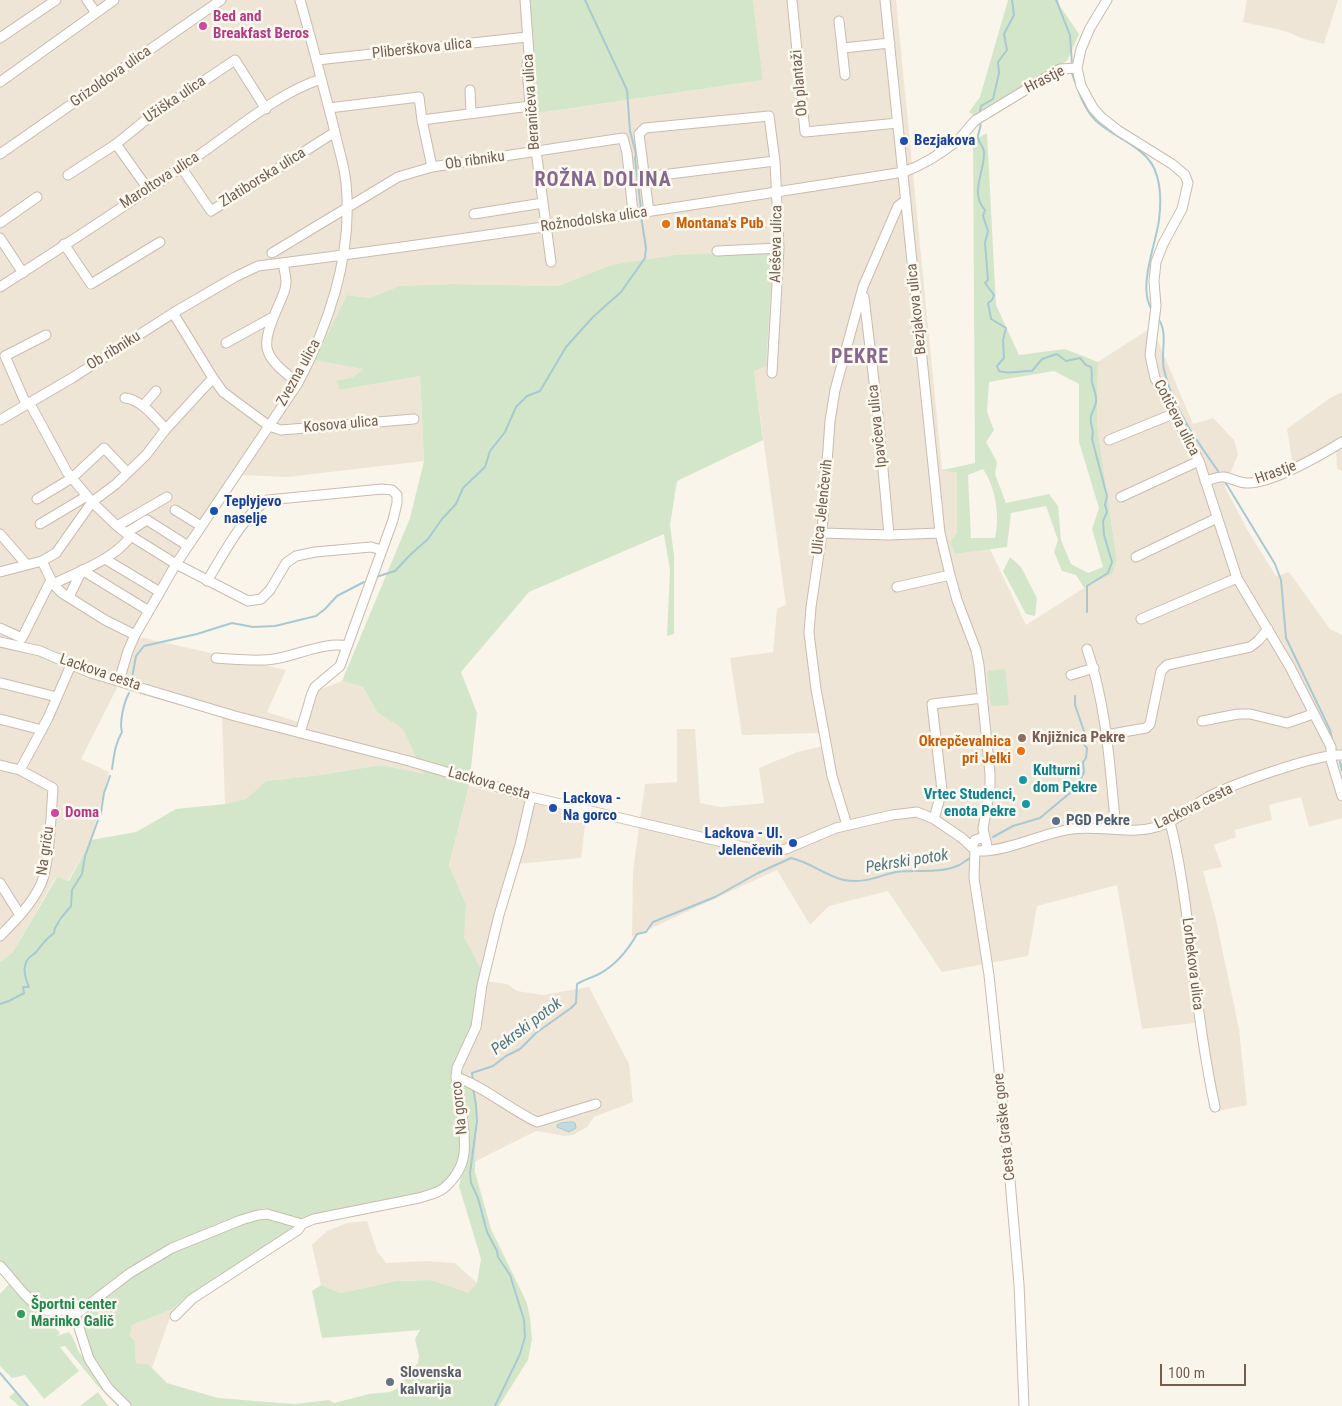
<!DOCTYPE html>
<html>
<head>
<meta charset="utf-8">
<style>
  body { margin:0 }
  #map { position:relative; width:1342px; height:1406px; overflow:hidden; background:#faf5ea; font-family:"Roboto Condensed",sans-serif }
  canvas { display:block }
  .scale { position:absolute; left:1160px; top:1364px; width:86px; height:22px; box-sizing:border-box; border:2px solid #725f50; border-top:0; padding-left:6px; font-size:15px; line-height:18px; white-space:nowrap; color:#725f50; -webkit-text-stroke:4px #fdf9f0; paint-order:stroke }
</style>
</head>
<body>
<div id="map">
<canvas width="1342" height="1406"></canvas>
<div class="scale">100 m</div>
</div>
<script>
const ctx = document.querySelector('canvas').getContext('2d');
ctx.lineJoin = 'round';
function fillPath(path, color) {
  ctx.fillStyle = color;
  ctx.fill(path, 'evenodd');
}
function stroke(path, color, width, dash) {
  ctx.strokeStyle = color;
  ctx.lineWidth = width;
  ctx.lineCap = dash ? 'butt' : 'round';
  ctx.setLineDash(dash || []);
  ctx.stroke(path);
}
function label(font, color, halo, rows, align = 'center') {
  ctx.font = font + ' "Roboto Condensed",sans-serif';
  ctx.lineWidth = 5;
  ctx.setLineDash([]);
  ctx.textBaseline = 'middle';
  ctx.strokeStyle = halo;
  ctx.fillStyle = color;
  for (const [text, x, y, turn = 0] of rows) {
    ctx.save();
    ctx.translate(x, y);
    ctx.rotate((+turn || 0) * Math.PI / 180);
    ctx.textAlign = isNaN(turn) ? turn : align;
    if (halo) ctx.strokeText(text, 0, 0);
    ctx.fillText(text, 0, 0);
    ctx.restore();
  }
}
const residential = new Path2D(`
  M0,0H529L533,114L763,80L753,0H896L942,469L957,473V533L954,554L990,549L1026,625L1084,588L1112,574L1117,561L1097,425L1098,362L1152,327L1193,424L1213,418L1234,440L1238,454L1225,487L1248,531L1276,576L1289,572L1330,629L1342,635V818L1309,827L1301,797L1269,805L1272,820L1235,830L1236,837L1214,845L1222,867L1203,871L1215,915L1239,1029L1247,1105L1213,1112L1195,1023L1142,1029L1117,885L1037,906L1028,956L942,972L888,891L829,906L810,925L777,870L632,937L633,871L645,784L677,782V729H695L700,803L721,807L764,803L759,768L797,752L823,746L820,733L742,735L730,658L773,652L777,609L786,605L754,371L611,265L558,286L453,284L399,286L370,298L347,295L363,369L353,377L337,381L340,390L420,376L424,461L288,477L239,475L131,635L286,670L267,712L307,725L319,690L342,681L363,687L377,712L403,728L425,775L381,765L320,775L266,781L246,799L225,804L222,717L132,692L118,686L81,759L109,772L91,840L68,881L56,877L13,952L0,962Z
  M1247,0H1338L1324,44L1304,39L1285,31L1243,22Z
  M1342,392V471L1337,469L1336,449L1294,473L1287,429L1330,398Z
  M469,786L586,817L581,858L517,864L487,981L507,984L517,991L543,995L589,987L629,1064L633,1102L594,1117L587,1127L573,1135L565,1136L536,1131L474,1162L476,1105L472,1086L461,1069L487,981L463,937L466,904L449,865Z
  M367,1221L377,1251L386,1263L425,1261L455,1263L477,1283L468,1294L431,1280L396,1281L341,1293L321,1285L312,1245L327,1231L347,1223Z
  M173,1309L152,1368L147,1364L136,1363L135,1341L130,1336L132,1325Z`);
const green = new Path2D(`
  M529,0H753L763,80L532,114Z
  M1008,0H1058L1060,6L1079,34L1067,61L976,117L969,112L980,97Z
  M987,133L996,305L1019,355L1065,349L1098,362L1097,425L1117,561L1112,574L1084,588L1076,575L1062,571L1054,552L1058,540L1046,506L1011,513L1007,547L955,554L950,542L957,533V473L942,470L975,463L973,141ZM1054,371L1079,384V442L1099,508L1092,529L1103,567L1088,573L1071,564L1061,540L1058,506L1049,494L1006,503L995,474L997,462L986,442L994,430L987,412L989,382ZM983,469C996,488 1000,516 995,538H971L968,475Z
  M773,251L766,366L754,371L763,440L677,481L670,525L674,556V634L667,636L670,570L664,534L529,592L461,672L477,713L469,786L449,865L466,904L464,937L487,981L461,1069L472,1086L476,1105L475,1172L491,1229L527,1303L530,1318L532,1339L528,1360L499,1406H117L96,1384L65,1346L60,1347L79,1371L44,1399L25,1375L12,1378L0,1366V1294L11,1282L60,1333L57,1336L69,1332L72,1336L79,1352L92,1370L82,1321L75,1304C65,1305 48,1307 38,1303C28,1298 8,1270 0,1261V962L13,952L57,877L69,881L91,840L136,832L176,809L225,804L246,799L266,781L320,775L381,765L424,774L403,729L377,712L363,687L342,681L410,518L424,461L420,376L340,390L336,381L353,377L363,369L315,360L347,295L370,298L399,286L453,284L558,286L611,265L676,255ZM463,1169L459,1186L481,1259L477,1283L468,1293L431,1280L396,1281L341,1293L321,1285L312,1291L322,1338L420,1330L415,1339L419,1356L418,1363L405,1376L400,1387L390,1392L369,1394L334,1403L329,1400L294,1404L218,1398L167,1383L148,1364L136,1363L135,1341L130,1336L132,1325L173,1309L185,1298L295,1229L296,1225L246,1214L264,1208L299,1222L434,1191Z
  M1010,557L1021,567L1037,598L1035,616L1026,614L1003,571Z
  M1005,669L1009,705L991,706L987,671Z
  M15,1392L27,1406H19L9,1397Z
  M98,1392L108,1406H80Z`);
const water = new Path2D(`
  M573,1122L575,1123L576,1128L569,1132L557,1127V1125L561,1123Z`);
const stream = new Path2D(`
  M585,0L627,90L630,131L636,154L635,159L641,209
  M1056,0L1070,35L1072,65
  M1072,72C1073,78 1076,84 1078,90C1082,101 1087,112 1095,120C1111,136 1144,146 1154,168C1161,183 1161,204 1159,220C1156,244 1137,288 1152,310
  M979,115L981,106L993,99L999,73L998,62L1007,50L1004,34L1014,15L1012,0
  M980,122C982,128 978,131 978,137C978,142 984,147 984,152C985,172 969,192 985,210L983,216L988,231L985,243L988,280L985,283L994,295L992,300L988,303L991,319L1006,328L1003,340L1004,358L997,366L999,371C1009,375 1021,370 1032,371L1042,359L1057,354L1066,361L1080,358L1086,365L1091,367C1093,373 1091,376 1092,382C1093,388 1097,395 1096,401C1096,407 1092,411 1091,416C1089,425 1095,428 1092,439L1107,496L1105,505L1107,512L1103,521L1104,535L1112,562L1108,573L1087,586V612
  M1158,318C1169,334 1160,352 1164,370C1173,408 1196,440 1218,471
  M1224,480L1275,564L1281,580L1286,638L1330,730L1332,739
  M376,577L395,571L410,555L428,539L442,519L456,504L463,488L485,467L490,451L505,432L516,407L527,396L540,391L566,347L593,317L621,292L645,258L646,248L641,216
  M132,678L136,656L144,646L197,634L232,623L253,627L275,626L316,616L325,609L337,596L364,582
  M1340,762L1342,770
  M112,769C114,756 115,744 122,732C119,723 124,702 129,693
  M993,837L1013,826L1040,818L1077,787L1084,772L1083,762L1086,758L1087,748L1082,742L1085,734L1075,705V696
  M0,1004L9,1001L24,993L23,987H29C25,978 22,967 28,959C30,956 35,954 37,951C43,943 46,939 54,933L55,928L61,918L71,906L72,890L82,874L85,856L101,812L104,793L110,776
  M473,1081L472,1073L493,1066L506,1056L520,1049L536,1033L571,1008L576,1003L577,984C583,980 591,978 599,974C616,965 628,950 637,934L646,932L653,922L715,897L758,873L791,858C810,862 826,876 844,880C864,884 878,876 896,872C916,869 938,874 957,866C961,865 966,860 970,858
  M473,1088L476,1105L477,1121L470,1173L471,1183L478,1198L487,1232L497,1251L498,1257L510,1275L524,1320L525,1337L520,1354L495,1406
  M0,1373L28,1406`);
const minor = new Path2D(`
  M87,0L96,13
  M525,0L529,54L527,66L530,106L551,262
  M792,0L805,132L898,123
  M1107,0L1090,28L1081,49L1077,68L1081,86L1093,108L1101,117L1119,131L1172,164L1185,175L1188,183L1182,209L1163,244L1156,262L1154,281L1156,306L1150,355L1155,378L1199,461L1237,578L1290,667L1331,747V760L1342,796
  M839,21L845,75
  M0,38L56,0
  M843,48L890,43
  M317,60L527,37
  M0,82L114,0
  M470,90L471,113
  M329,108L419,97L422,120L432,167
  M422,120L530,106
  M116,144L148,189
  M0,154L221,0
  M181,167L211,211L335,132
  M68,175L116,144L147,119L235,60L266,109
  M645,177L775,161
  M649,212L639,134L645,128L769,116L775,161L779,248L772,373
  M474,214L543,203
  M0,223L37,197
  M0,238L23,273
  M64,244L91,284L160,242
  M717,251L779,248
  M272,253L398,177L432,167L623,138L627,153L633,213
  M283,263C284,269 286,276 286,282C286,290 282,298 279,304C261,347 259,353 298,383
  M0,287C67,244 134,200 199,155C237,129 278,93 321,79
  M864,297L878,415L889,535
  M173,313L213,378L223,392L269,426L281,430L414,419
  M226,343L273,317
  M125,398C142,400 154,417 166,429
  M29,402L67,472L92,502L117,526L126,533L176,564L248,601L261,599L270,590L286,563L296,556L315,552L371,547L382,550
  M26,404L5,356L46,335
  M143,406L156,391
  M0,420L72,378L173,313L235,277L258,266C474,239 689,206 904,172C923,165 942,153 958,140C964,135 969,126 976,120L1060,69L1077,68
  M1109,440L1173,414
  M1205,481C1211,480 1219,476 1224,477C1231,478 1239,483 1247,483C1271,484 1321,455 1342,442
  M1121,497L1199,461
  M37,499L72,478L104,448L127,472
  M175,510L201,526
  M40,524L87,496
  M117,526L167,497
  M126,533L147,520L188,546
  M822,533L889,535L940,533
  M0,534L27,565
  M1136,557L1217,518
  M105,559L160,592
  M42,561L53,584L62,593L105,620L135,635
  M0,572L42,561L56,553L92,502L116,484L146,455L166,429L213,378
  M207,581C222,557 245,512 268,500L382,489L392,490L397,495V503L393,520L340,666L315,687L312,693L300,733
  M53,584C80,571 113,560 131,536
  M897,587L950,575
  M69,597L82,570L149,611
  M1141,619L1237,578
  M0,628L22,638L51,580
  M0,642L40,651L91,673L235,716L409,761L531,797L752,849L778,851L786,849L836,828L892,815L917,812L934,819L962,838L976,851H984L987,846L983,829L990,788V773L979,665L976,650L957,600L950,575L940,533L885,0
  M1087,649C1107,706 1110,770 1116,829
  M216,658C235,659 255,662 274,659C295,656 327,641 347,646
  M1071,675L1094,668
  M119,681L128,651L135,635L176,564L298,383C330,322 353,253 346,183C344,163 337,144 333,124C322,83 312,41 300,0
  M1,683L57,697
  M0,719L42,730
  M1202,721L1238,714H1250L1287,723L1313,714
  M1106,735L1146,728L1150,724L1161,671L1167,665L1250,647L1258,641L1268,629
  M0,765L20,770
  M934,819L942,790L932,704L983,698
  M1170,822C1180,861 1185,901 1190,942C1197,997 1203,1052 1215,1107
  M847,825L832,776L816,689L809,633L811,607L822,533L830,421L835,390L863,287L898,206L906,200
  M973,848V844L975,840L981,838L985,840
  M975,850L974,878L989,975L1008,1157L1019,1284L1024,1406
  M984,851C1015,849 1042,833 1072,829C1100,825 1128,835 1156,827C1175,822 1191,807 1208,797C1231,785 1318,753 1342,755
  M0,883L20,915
  M0,936C15,921 32,904 41,884C50,863 51,813 53,788L20,770L48,718L71,665
  M456,1077C485,1087 509,1109 537,1122L596,1104
  M0,1266C12,1278 29,1304 45,1310C58,1315 61,1306 75,1315L89,1359L108,1388L126,1406
  M75,1315L130,1273L172,1248L241,1220L258,1215L267,1214L302,1224L314,1219L419,1198C427,1195 437,1194 444,1188C452,1182 461,1169 463,1159C468,1140 459,1098 456,1077L457,1068L476,1027L482,985L499,915L520,845L531,797
  M175,1316L192,1299L298,1230L302,1224`);
const markers = [
  [203,26,5,"#d1479c"],
  [904,141,5,"#1a4fb4"],
  [666,224,5,"#e8710a"],
  [214,511,5,"#1a4fb4"],
  [1022,738,5,"#8d6e63"],
  [1021,751,5,"#e8710a"],
  [1023,780,5,"#0f9aa8"],
  [1026,804,5,"#0f9aa8"],
  [553,808,5,"#1a4fb4"],
  [55,813,5,"#d1479c"],
  [1056,821,5,"#5c6f8a"],
  [793,843,5,"#1a4fb4"],
  [21,1314,5,"#2e9e5b"],
  [390,1382,5,"#6b7280"]
];
const hotelNames = [
  ["Bed and",213,17],
  ["Breakfast Beros",213,34],
  ["Doma",65,813]
];
const streetNames = [
  ["Pliberškova ulica",422,49,-6],
  ["Grizoldova ulica",111,77,-35],
  ["Hrastje",1045,80,-27],
  ["Ob plantaži",800,83,-95],
  ["Užiška ulica",175,100,-34],
  ["Beraničeva ulica",532,102,-94],
  ["Ob ribniku",475,161,-8],
  ["Zlatiborska ulica",263,178,-32],
  ["Maroltova ulica",160,181,-33],
  ["Rožnodolska ulica",594,220,-8],
  ["Aleševa ulica",777,244,-89],
  ["Bezjakova ulica",917,309,-96],
  ["Ob ribniku",114,351,-32],
  ["Zvezna ulica",299,373,-61],
  ["Cotičeva ulica",1176,418,63],
  ["Kosova ulica",341,425,-5],
  ["Ipavčeva ulica",878,426,-96],
  ["Hrastje",1276,473,-20],
  ["Ulica Jelenčevih",823,507,-84],
  ["Lackova cesta",100,673,19],
  ["Lackova cesta",489,784,16],
  ["Lackova cesta",1194,807,-26],
  ["Na griču",46,851,-82],
  ["Lorbekova ulica",1192,964,83],
  ["Na gorco",460,1108,-96],
  ["Cesta Graške gore",1005,1127,-96]
];
const transitNames = [
  ["Bezjakova",914,141],
  ["Teplyjevo",224,502],
  ["naselje",224,519],
  ["Lackova -",563,799],
  ["Na gorco",563,816],
  ["Lackova - Ul.",783,834,"right"],
  ["Jelenčevih",783,851,"right"]
];
const foodNames = [
  ["Montana's Pub",676,224],
  ["Okrepčevalnica",1011,742,"right"],
  ["pri Jelki",1011,759,"right"]
];
const educationNames = [
  ["Knjižnica Pekre",1032,738]
];
const cultureNames = [
  ["Kulturni",1033,771],
  ["dom Pekre",1033,788],
  ["Vrtec Studenci,",1016,795,"right"],
  ["enota Pekre",1016,812,"right"]
];
const serviceNames = [
  ["PGD Pekre",1066,821]
];
const leisureNames = [
  ["Športni center",31,1305],
  ["Marinko Galič",31,1322]
];
const worshipNames = [
  ["Slovenska",400,1373],
  ["kalvarija",400,1390]
];
const waterNames = [
  ["Pekrski potok",907,862,-9],
  ["Pekrski potok",527,1027,-37]
];
const districtNames = [
  ["ROŽNA DOLINA",603,181],
  ["PEKRE",860,358]
];
fillPath(residential, '#eee5d7');
fillPath(green, '#d4e6ca');
fillPath(water, '#c1dbe2');
stroke(water, '#a8c9d2', 1);
stroke(stream, '#a8c9d2', 2);
stroke(minor, '#c8bcae', 11);
stroke(minor, '#fff', 9);
for (const [x, y, r, color] of markers) {
  const dot = new Path2D();
  dot.arc(x, y, r, 0, 2 * Math.PI);
  ctx.fillStyle = color;
  ctx.fill(dot);
  stroke(dot, '#fdf9f0', 2);
}
label('bold 15px', '#b23c85', '#fdf9f0', hotelNames, 'left');
label('15px', '#725f50', '#fdf9f0', streetNames);
label('bold 15px', '#164399', '#fdf9f0', transitNames, 'left');
label('bold 15px', '#c56008', '#fdf9f0', foodNames, 'left');
label('bold 15px', '#785e54', '#fdf9f0', educationNames, 'left');
label('bold 15px', '#0d838f', '#fdf9f0', cultureNames, 'left');
label('bold 15px', '#4e5e75', '#fdf9f0', serviceNames, 'left');
label('bold 15px', '#27864d', '#fdf9f0', leisureNames, 'left');
label('bold 15px', '#5b616d', '#fdf9f0', worshipNames, 'left');
label('italic 16px', '#4c7682', '#fdf9f0', waterNames);
ctx.letterSpacing = '1px';
label('bold 20px', '#84688d', '#fdf9f0', districtNames);
ctx.letterSpacing = '0px';
</script>
</body>
</html>
